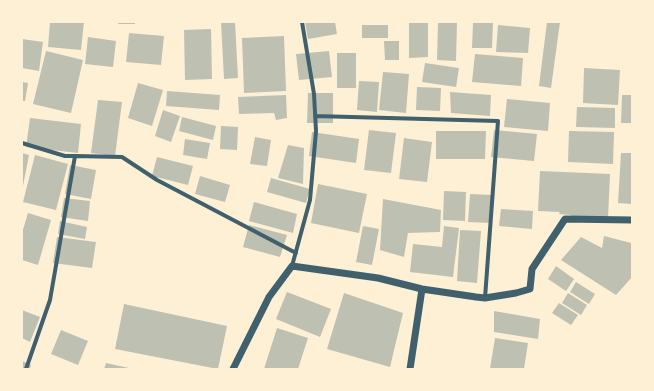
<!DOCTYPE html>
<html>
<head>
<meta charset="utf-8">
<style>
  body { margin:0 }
  #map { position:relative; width:654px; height:391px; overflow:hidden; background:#fdf0d5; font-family:Raleway,sans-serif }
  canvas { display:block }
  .frame { position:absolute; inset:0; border:23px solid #fdf0d5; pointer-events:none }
</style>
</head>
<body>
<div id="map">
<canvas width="654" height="391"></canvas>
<div class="frame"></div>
</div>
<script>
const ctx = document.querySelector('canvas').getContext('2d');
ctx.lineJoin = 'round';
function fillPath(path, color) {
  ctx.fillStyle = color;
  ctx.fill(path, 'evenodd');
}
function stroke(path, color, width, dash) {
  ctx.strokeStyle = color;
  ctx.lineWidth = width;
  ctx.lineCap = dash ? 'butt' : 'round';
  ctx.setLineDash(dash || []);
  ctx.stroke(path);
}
const building = new Path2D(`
  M50,22H84L81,50L48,47Z
  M118,22H135V24H118Z
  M221,22H235L238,78L224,79Z
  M305,22H335L337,34L308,39Z
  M409,22H428V57L409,58Z
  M438,22H457L456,61L437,60Z
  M547,22H560L551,88L539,86Z
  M473,23H493L492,48H472Z
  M362,25H388V38H362Z
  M498,25L530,28L528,53L496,52Z
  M211,29L212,79L185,80L184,30Z
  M129,33L164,36L161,65L126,62Z
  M284,36L286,91L244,93L242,38Z
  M88,37L116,41L113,67L85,64Z
  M22,39L43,42L39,71L22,68Z
  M384,41H399V60H385Z
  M46,51L83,60L71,113L33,104Z
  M329,51L332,77L299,80L296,54Z
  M337,53H356V88H337Z
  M475,54L523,58L521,86L472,82Z
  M425,63L459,68L456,87L422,82Z
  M584,68L620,70L618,105L583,103Z
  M383,72L409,74L406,113L379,110Z
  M359,81L379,82L377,112L357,110Z
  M22,82L28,83L25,101H22Z
  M138,83L163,90L152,126L128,118Z
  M417,87L441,88L440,111L416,110Z
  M167,91L220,95L219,110L166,106Z
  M450,92L491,95L490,116L451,113Z
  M308,93H333V123H307Z
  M286,95L287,118L276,120L274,113L239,114L238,97Z
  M622,95H632V123H621Z
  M507,99L550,103L548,131L504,127Z
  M98,100L122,102L115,156L91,153Z
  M577,107L615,108V128L576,127Z
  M163,110L180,116L171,142L155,136Z
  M182,117L216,126L213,140L179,131Z
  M30,118L81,124L78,153L26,147Z
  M221,126L238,127L237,150L220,149Z
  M369,130L396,133L391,173L364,170Z
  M494,130L537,134L534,161L491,157Z
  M436,131H486L485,159H436Z
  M569,131L614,132L613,164L568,162Z
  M312,132L359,139L356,163L309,156Z
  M255,137L271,140L267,166L250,164Z
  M404,138L432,142L427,182L399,179Z
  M185,139L210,143L207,159L183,155Z
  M288,145L304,148L303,184L278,178Z
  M22,153L29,155L23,186H22Z
  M621,153H632V204L618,203Z
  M35,155L68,164L56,210L23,202Z
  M157,157L193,166L188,185L152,176Z
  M70,165L96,170L91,199L65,194Z
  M540,171L610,174L608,218L572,217L571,215L559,214L560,212L538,211Z
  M200,176L230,185L225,202L195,194Z
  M271,178L310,189L306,203L267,192Z
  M318,184L367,194L359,233L311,223Z
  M444,191L466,192L465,221L443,220Z
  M470,194L492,195L491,223L468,222Z
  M64,198L90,201L88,221L61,217Z
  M383,199L441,210L440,232L408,233L404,257L380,250Z
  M254,202L297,214L293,233L249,221Z
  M501,209L533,211L532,229L499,226Z
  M28,213L51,220L38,265L22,260V233Z
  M60,221L87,227L85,239L58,234Z
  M249,225L287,235L280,257L243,247Z
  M363,226L379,229L372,265L356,262Z
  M444,226L459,228L453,277L410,272L413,244L442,247Z
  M460,230L481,231L477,283L457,281Z
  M604,236L631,243L632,277L616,295L561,260L581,237L602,248Z
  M57,237L96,242L92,268L53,263Z
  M556,266L574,279L566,291L548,279Z
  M576,282L595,294L589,304L570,292Z
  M287,292L331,309L320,337L276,319Z
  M344,293L403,313L390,367L327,349Z
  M568,293L587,305L581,315L562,303Z
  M559,303L578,315L571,325L552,313Z
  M124,304L227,326L218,369L115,349Z
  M22,310L40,317L30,342L22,338Z
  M494,311L540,319L538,339L494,332Z
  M277,328L308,338L298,369H264Z
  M61,330L88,341L78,365L51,354Z
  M495,338L528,343L524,369H490Z
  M22,361L31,365L30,369H22Z
  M106,363L129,368V369H104Z`);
const minor = new Path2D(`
  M315,116L498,121L485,298
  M22,143L65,156H75L50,300L26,369
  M75,156L122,157L157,180L296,253
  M292,266L310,200L316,131L314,94L302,22`);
const tertiary = new Path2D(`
  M233,369L269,297L292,266L378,278L422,289L476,297L485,298L516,293L530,289L532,269L565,219L632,220
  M410,369L422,289`);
fillPath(building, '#bec0b2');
stroke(minor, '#3f606c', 4);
stroke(tertiary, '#3f606c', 7);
</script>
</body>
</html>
